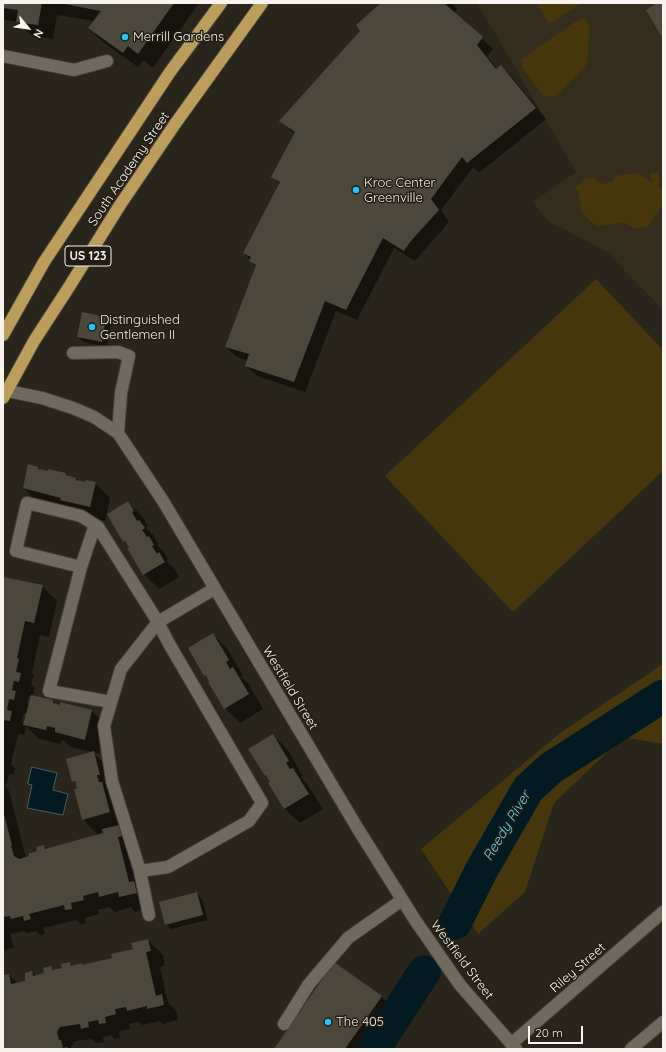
<!DOCTYPE html>
<html>
<head>
<meta charset="utf-8">
<style>
  body { margin:0 }
  #map { position:relative; width:666px; height:1052px; overflow:hidden; background:#2a251a; font-family:Quicksand,sans-serif }
  canvas { display:block }
  .frame { position:absolute; inset:0; border:4px solid #f8f4ed; pointer-events:none }
  .north { position:absolute; left:8px; top:8px; width:40px; height:40px; -webkit-text-stroke:3px #211c11; paint-order:stroke; rotate:119deg; font-size:11px; font-weight:700; line-height:16px; text-align:center; color:#f8f4ed }
  .north::after { content:''; display:block; margin:auto; width:14px; height:18px; background:#f8f4ed; clip-path:polygon(50% 0,100% 100%,50% 72%,0 100%) }
  .scale { position:absolute; left:528px; top:1026px; width:55px; height:18px; box-sizing:border-box; border:2px solid #f8f4ed; border-top:0; padding-left:5px; font-size:12px; line-height:14px; white-space:nowrap; color:#f8f4ed; -webkit-text-stroke:3px #211c11; paint-order:stroke }
</style>
</head>
<body>
<div id="map">
<canvas width="666" height="1052"></canvas>
<div class="frame"></div>
<div class="north">N</div>
<div class="scale">20 m</div>
</div>
<script>
const ctx = document.querySelector('canvas').getContext('2d');
ctx.lineJoin = 'round';
function fillPath(path, color) {
  ctx.fillStyle = color;
  ctx.fill(path, 'evenodd');
}
function stroke(path, color, width, dash) {
  ctx.strokeStyle = color;
  ctx.lineWidth = width;
  ctx.lineCap = dash ? 'butt' : 'round';
  ctx.setLineDash(dash || []);
  ctx.stroke(path);
}
function label(font, color, halo, rows, align = 'center') {
  ctx.font = font + ' Quicksand,sans-serif';
  ctx.lineWidth = 3;
  ctx.setLineDash([]);
  ctx.textBaseline = 'middle';
  ctx.strokeStyle = halo;
  ctx.fillStyle = color;
  for (const [text, x, y, turn = 0] of rows) {
    ctx.save();
    ctx.translate(x, y);
    ctx.rotate((+turn || 0) * Math.PI / 180);
    ctx.textAlign = isNaN(turn) ? turn : align;
    if (halo) ctx.strokeText(text, 0, 0);
    ctx.fillText(text, 0, 0);
    ctx.restore();
  }
}
const built = new Path2D(`
  M477,3H663V310L606,251L548,221L533,202L576,172Z`);
const green = new Path2D(`
  M536,3H582L549,24Z
  M585,19L590,27L587,60L584,69L555,96H544L523,69L521,59L575,22Z
  M638,173L652,183L650,173H658L659,181L657,186L663,189V204L647,227L636,228L624,223L596,226L583,214L576,186L582,184L584,179L593,177L602,184L613,182L615,176Z
  M596,279L663,350V471L513,612L385,476Z
  M663,664V744L623,737L554,803L525,892L478,934L421,849L560,733Z`);
const water = new Path2D(`
  M32,767L57,773L53,790L68,794L63,815L27,808L32,785L28,784Z`);
const shadow = new Path2D(`
  M3,3H199L153,68L143,60L138,67L104,43L89,28L94,21L57,15L53,39L32,36L18,22L6,20L3,17Z
  M382,3H452L457,9L454,13L493,49L487,56L497,69L501,66L512,77L546,119L479,173L473,167L441,210L449,222L415,261L394,248L357,320L336,311L305,392L257,376L246,366L248,361L237,357L226,347L256,267L244,253L280,184L273,177L295,134L281,121L362,31Z
  M106,318L111,323L107,347L84,342L78,337Z
  M38,468L41,471L66,474L69,477L76,478L79,482L95,483L110,498L105,521L76,514L38,503L24,488Z
  M128,502L143,517L148,526L146,528L154,536L159,544L157,545L164,552L168,560L166,561L174,568L179,577L159,589L144,574L129,549L130,548L129,546L124,541Z
  M3,578L42,586L57,601L49,637L40,635L32,673L34,674L31,684L35,688L33,696L53,701L56,705L92,711L106,726L99,754L93,752L108,767L151,908L135,912L131,907L115,912L110,907L97,910L99,914L85,918L86,923L81,925L77,920L43,928L45,934L40,935L36,931L27,933L24,931L10,934L14,948L3,950ZM29,696H31L29,705L27,703ZM24,713L27,714L24,725L22,723ZM26,726L39,739L61,744V740L65,741L70,747L93,752L73,781L77,786L78,789L83,819L99,836L48,849L44,846L39,852L26,858L9,791L4,785L7,784L9,774L14,775L15,768L11,764L18,734L24,735Z
  M213,634L227,649L243,675L241,677L248,683L263,709L240,723L225,708L209,679L205,675Z
  M273,735L288,750L303,776L301,777L307,784L323,809L300,823L285,809L270,783L271,782L270,779L266,775Z
  M197,893L202,899L208,920L171,929L166,924Z
  M148,940L163,955L165,965L160,967L168,1003L176,1010L178,1020L163,1024L160,1021L142,1025L139,1022L129,1024L130,1029L119,1031L120,1038L115,1039L111,1035L103,1037L104,1042L97,1043L92,1039L75,1041L71,1047L72,1049H3V976L9,975L17,983L26,981L32,972L35,976L45,974L50,968L54,971L63,968L69,963L73,966L81,964L83,966L113,958L134,950Z
  M381,996L392,1007L363,1049H275Z`);
const river = new Path2D(`
  M455,923L481,871L528,789L551,768L663,696
  M374,1049L424,972`);
const building = new Path2D(`
  M3,3H42L38,25L16,22L18,10L3,8Z
  M59,3H174L138,54L128,46L123,53L88,28L101,11Z
  M381,3H444L483,37L477,45L496,69L501,65L536,108L467,163L462,157L431,199L439,210L410,242L404,251L383,238L346,310L325,301L294,382L245,366L249,354L225,347L256,265L249,261L251,257L243,253L280,182L271,177L295,132L279,121L360,31L356,25Z
  M657,3H663V39L646,10Z
  M82,312L106,317L102,342L77,337Z
  M28,464L38,467V469L48,471V469L66,473V475L76,478V480L85,482L86,480L96,482L90,507L60,500L61,498L23,488Z
  M128,501L134,511L132,512L137,521L139,520L145,528L142,530L147,537L149,536L154,545L152,546L157,554L159,552L165,562L143,575L127,548H129L125,541L123,542L107,514Z
  M3,577L43,585L34,623L25,621L17,658L19,659L16,672L21,673L19,682L14,681L12,690L16,691L14,700L9,699L7,710L12,711L10,721L3,720Z
  M213,633L229,660L226,662L230,669L233,667L249,694L224,709L208,682H209L206,675L204,676L188,648Z
  M31,695L53,700V703L60,705V702L92,710L85,740L55,732V728L47,726L46,730L23,725Z
  M273,734L289,761L286,763L290,769L293,768L309,794L284,809L268,783L270,782L266,775L265,776L248,749Z
  M94,751L100,775H97L99,782H102L110,812L82,820L74,789H77L75,781L72,782L66,759Z
  M3,811L12,845L11,846L14,856L19,859L29,856L28,854L37,851L36,847L44,845L45,849L103,833L102,829L119,825L122,836L118,837L129,882L134,881L137,893L119,897L118,892L99,897L98,892L83,896L84,900L71,903L72,909L65,910L64,905L29,914L31,919L24,921L23,916L11,919L10,916L3,917Z
  M197,892L203,915L165,925L159,902Z
  M148,939L151,951L146,952L156,996L162,994L164,1005L147,1009V1006L127,1011L126,1007L115,1009L116,1014L105,1017L106,1023L99,1024L98,1020L88,1022L89,1027L81,1029L80,1024L60,1027L57,1032L59,1040H61L63,1048L67,1047L68,1049H3V975L9,974L11,984L25,981V973L32,971L33,976L44,973L43,968L51,966L52,970L62,968L61,964L70,962L71,966L82,963V965L112,958L111,954L133,949L131,943Z
  M334,962L382,996L345,1049H274Z`);
const minor = new Path2D(`
  M3,56L74,70L107,61
  M73,353L118,352L129,356L121,393L118,433
  M3,390L42,398L73,408L94,417L118,433L163,501L358,829L415,920L460,985L516,1049
  M81,567L95,525
  M111,702L49,691L81,567L16,551L27,503L81,516L98,527L158,622L121,669L104,726L112,781L140,871L168,867L249,821L262,803L168,642L158,622L214,589
  M140,871L149,915
  M284,1024L309,984L348,938L402,900
  M511,1044L663,912
  M631,1049L663,1022`);
const highway = new Path2D(`
  M3,335L44,262L170,72L221,3
  M3,398L34,341L69,287L120,205L175,124L262,3`);
const markers = [
  [125,37,4,"#18cafc"],
  [356,190,4,"#18cafc"],
  [92,327,4,"#18cafc"],
  [328,1022,4,"#18cafc"]
];
const shields = [
  [88,256,46]
];
const shieldNames = [
  ["US 123",88,256]
];
const poiNames = [
  ["Merrill Gardens",133,37],
  ["Kroc Center",364,183],
  ["Greenville",364,198],
  ["Distinguished",100,320],
  ["Gentlemen II",100,335],
  ["The 405",336,1022]
];
const streetNames = [
  ["South Academy Street",129,169,-56],
  ["Westfield Street",290,688,59],
  ["Westfield Street",462,960,53],
  ["Riley Street",578,968,-41]
];
const waterNames = [
  ["Reedy River",507,826,-59]
];
fillPath(built, '#352d1c');
fillPath(green, '#47360c');
fillPath(water, '#021a22');
stroke(water, '#4c5b5f', 1);
fillPath(shadow, '#0007');
stroke(river, '#021a22', 33);
fillPath(building, '#4c473b');
stroke(minor, '#454138', 14);
stroke(highway, '#454138', 14);
stroke(minor, '#706a5e', 12);
stroke(highway, '#bc9e5c', 12);
for (const [x, y, r, color] of markers) {
  const dot = new Path2D();
  dot.arc(x, y, r, 0, 2 * Math.PI);
  ctx.fillStyle = color;
  ctx.fill(dot);
  stroke(dot, '#211c11', 1.5);
}
for (const [x, y, w] of shields) {
  const box = new Path2D();
  box.roundRect(x - w / 2, y - 10, w, 20, 3);
  ctx.fillStyle = '#211c11';
  ctx.fill(box);
  stroke(box, '#f8f4ed', 1);
}
label('bold 12px', '#f8f4ed', null, shieldNames);
label('13px', '#f8f4ed', '#211c11', poiNames, 'left');
label('13px', '#f8f4ed', '#211c11', streetNames);
label('italic 14px', '#5ecff7', '#211c11', waterNames);
</script>
</body>
</html>
